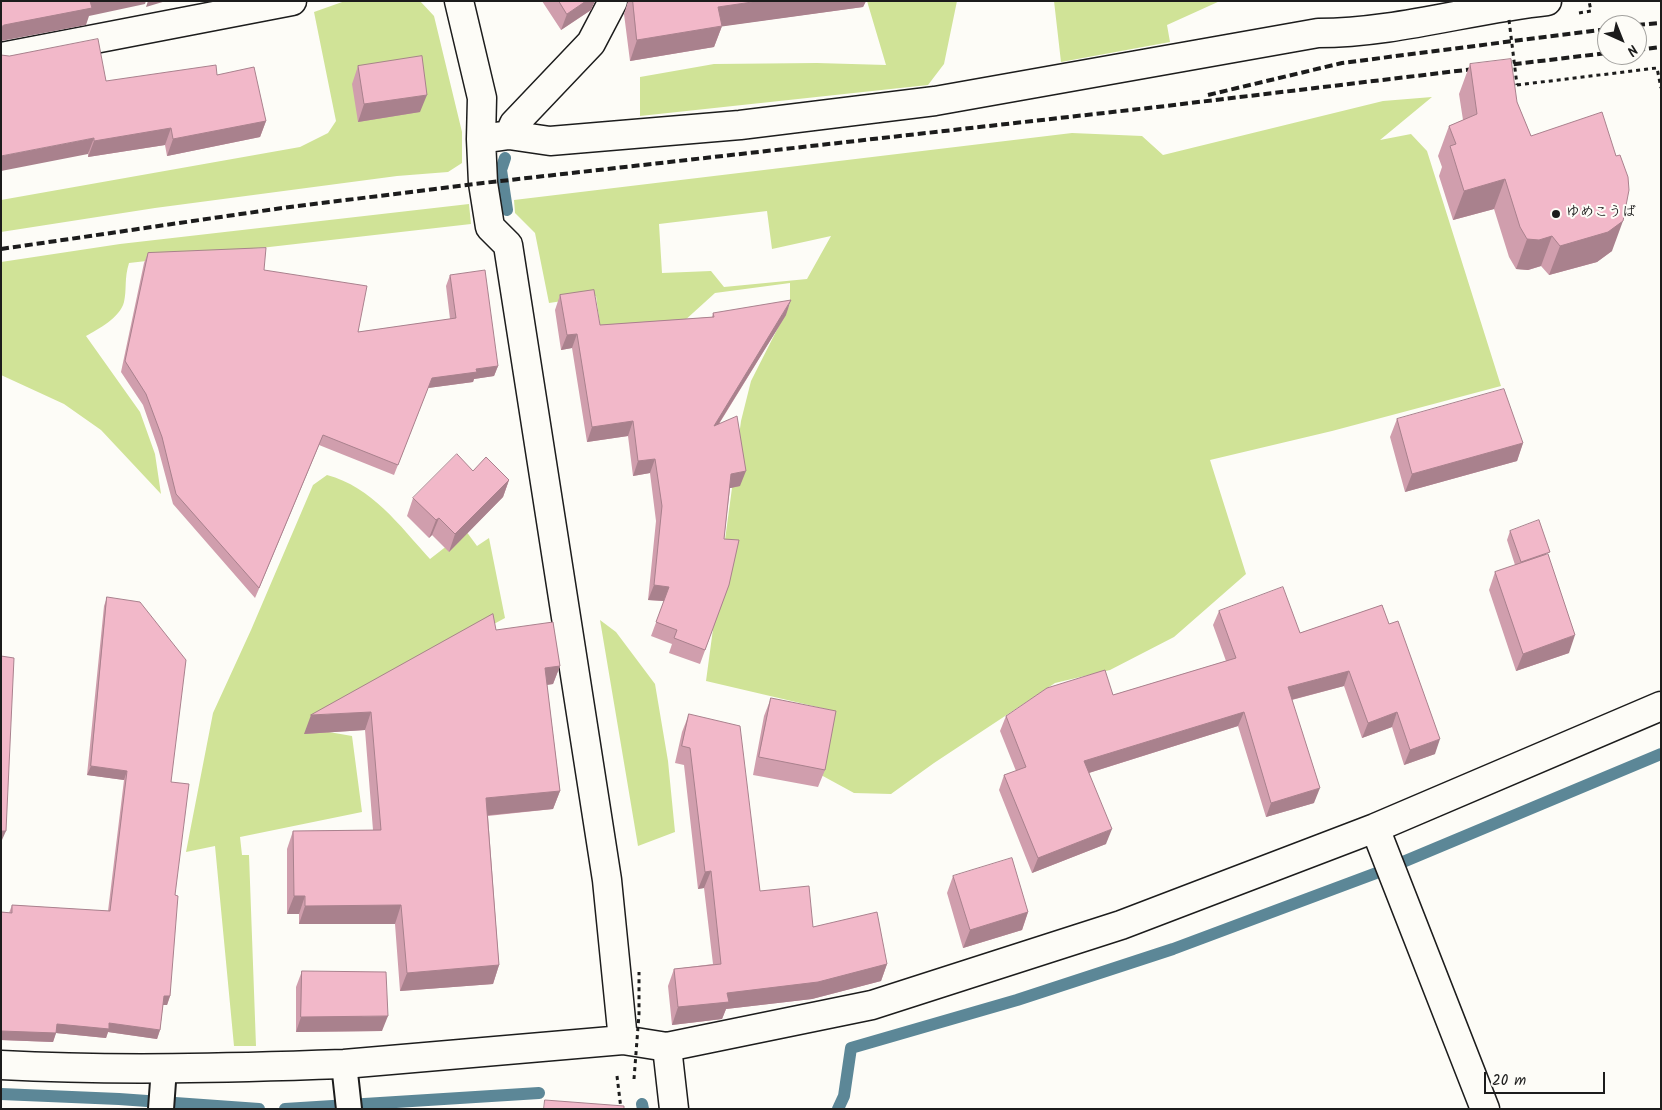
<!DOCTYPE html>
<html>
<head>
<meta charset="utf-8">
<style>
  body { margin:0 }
  #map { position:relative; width:1662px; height:1110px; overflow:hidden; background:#fdfcf7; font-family:Kalam,sans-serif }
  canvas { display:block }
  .frame { position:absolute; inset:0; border:2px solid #1c1c1c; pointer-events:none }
  .north { position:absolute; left:1597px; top:15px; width:50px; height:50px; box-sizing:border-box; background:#fdfcf7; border:1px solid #a3a29f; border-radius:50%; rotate:136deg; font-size:14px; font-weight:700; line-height:20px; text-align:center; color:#1c1c1c }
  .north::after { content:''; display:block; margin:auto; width:18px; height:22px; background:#1c1c1c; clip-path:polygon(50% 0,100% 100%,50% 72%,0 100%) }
  .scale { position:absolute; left:1484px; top:1072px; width:121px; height:22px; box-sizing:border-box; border:2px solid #1c1c1c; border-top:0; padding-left:6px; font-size:15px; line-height:18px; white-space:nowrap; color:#1c1c1c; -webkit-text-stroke:4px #fdfcf7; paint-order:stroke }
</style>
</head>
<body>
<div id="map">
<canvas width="1662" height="1110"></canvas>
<div class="frame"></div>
<div class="north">N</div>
<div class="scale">20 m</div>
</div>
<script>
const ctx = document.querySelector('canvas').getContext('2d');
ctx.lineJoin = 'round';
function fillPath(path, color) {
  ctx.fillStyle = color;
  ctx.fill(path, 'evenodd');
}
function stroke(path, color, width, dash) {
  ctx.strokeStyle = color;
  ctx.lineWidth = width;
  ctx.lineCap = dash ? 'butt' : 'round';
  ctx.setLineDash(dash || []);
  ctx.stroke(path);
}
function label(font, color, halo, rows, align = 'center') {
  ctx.font = font + ' Kalam,"Klee One",sans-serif';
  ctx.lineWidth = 4;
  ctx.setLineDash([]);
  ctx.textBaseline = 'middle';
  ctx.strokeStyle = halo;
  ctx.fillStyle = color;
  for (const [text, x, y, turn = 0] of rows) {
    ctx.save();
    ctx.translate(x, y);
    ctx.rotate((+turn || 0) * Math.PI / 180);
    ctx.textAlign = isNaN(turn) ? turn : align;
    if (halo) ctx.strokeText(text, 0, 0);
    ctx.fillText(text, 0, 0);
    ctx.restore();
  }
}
const green = new Path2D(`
  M345,1H420L434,16L462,132V163L448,172L397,176L155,208L1,232V200L300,147L328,133L336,121L314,12Z
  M867,1H957L944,64L928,85L640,116V77L714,64L817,63L886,65Z
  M1054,1H1220L1167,25L1170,42L1061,62Z
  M1432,97L1380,140L1411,134L1427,151L1501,386L1332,431L1210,460L1246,574L1174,637L1110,670L1055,683L934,763L891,794L854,793L821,775L830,710L706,681L741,421L751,381L790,304V283L715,293L683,322L601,332L596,296L549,303L535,233L515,213L514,200L1072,133L1142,136L1163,155L1383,101ZM767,211L772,249L831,236L807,279L724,287L711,271L662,273L659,224Z
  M469,204L471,224L129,263C124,279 127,289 124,302C120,318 98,329 86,336L140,412L155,454L161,494L101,430L64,404L1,375V262L120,244Z
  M327,475C372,487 399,525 430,559L466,531L477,546L489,538L505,618L418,665L350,694L325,712L329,732L352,736L362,812L240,837L242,855H249L256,1046H234L215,846L186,852L213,713L251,630L313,485Z
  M600,620L616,632L655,684L668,761L675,832L638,846Z`);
const stream = new Path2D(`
  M505,158L501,170L507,210
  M1,1094L119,1099L259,1109
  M642,1104L643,1109
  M285,1109L539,1093
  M838,1109L844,1096L851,1048L1017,1000L1173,949L1379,872L1661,754`);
const path = new Path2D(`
  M1579,13L1591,11L1589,1
  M1517,85L1657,68L1661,88
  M617,1076L621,1109`);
const service = new Path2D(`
  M344,1064L349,1109
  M161,1109L164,1068`);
const minor = new Path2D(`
  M459,1L482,98L481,139L483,183L490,227L508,245L607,880L623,1040
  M1,57L292,1
  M509,135L514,124L591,43L613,1
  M481,139L509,135L550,141L740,125L935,101L1318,33C1395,33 1471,9 1547,1
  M1375,828L1485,1109
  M1,1065C116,1071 229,1068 344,1064L623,1040L667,1047L872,1005L1121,925L1375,828L1661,706`);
const tertiary = new Path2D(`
  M667,1047L674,1109`);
const rail = new Path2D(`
  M1637,25L1661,23
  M1637,50L1661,47
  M1208,95L1342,63L1607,29
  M1,249L282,208L483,183L1157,107L1607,53`);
const pathBridge = new Path2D(`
  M1509,20L1517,85
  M634,1079L639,1014V972`);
const wall = new Path2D(`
  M542,1H595L591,10L561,30Z
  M628,1H866L863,7L722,26L714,47L630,61L624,14Z
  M1470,64L1517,102L1531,136L1612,251L1597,262L1549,275L1541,266L1528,270L1516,269L1509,257L1494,209L1453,220L1439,176L1442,167L1438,156L1449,126L1463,120L1459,94Z
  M358,66L420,112L358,122L352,84Z
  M217,75L266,121L260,137L167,156L165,145L88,157V154L106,81Z
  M148,253L264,270L358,332L450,319L446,286L450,275L498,366L494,376L474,379L473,382L428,388L394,475L319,445L255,598L173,504L158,448L143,405L121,372L144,263Z
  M560,295L600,325L712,317L713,313L786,315L719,424L740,486L730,488L724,539L729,585L700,664L669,653L672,644L651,636L664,601L648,600L656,521L650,473L633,476L628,436L587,442L572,348L561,350L555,310Z
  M1397,419L1523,443L1517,461L1405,492L1390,437Z
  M473,471L509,480L503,497L449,552L432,535L429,538L407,516L413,498Z
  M1510,531L1548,556L1569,653L1516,671L1489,590L1495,572L1515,565L1507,540Z
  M107,597L171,782L175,895L170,996L167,1005H163L160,1030L157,1039L108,1032L106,1038L56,1033L53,1042L1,1040V912L9,913L12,905L108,911L124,780L87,775L104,606Z
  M1382,605L1435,754L1404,765L1392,727L1362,738L1344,686L1292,700L1314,803L1266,817L1238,726L1089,773L1106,844L1032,873L999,790L1004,775L1016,771L1000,731L1006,716L1113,695L1226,661L1213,625L1219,611L1300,633Z
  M496,630L560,666L553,684L547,685L560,791L553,809L488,816L499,965L493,984L400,991L395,924H299V914H287V849L293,831L373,830L365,730L304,734Z
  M771,698L825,770L818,787L753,775L764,716Z
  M689,714L760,891L813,927L887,964L881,981L812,999L726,1009L722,1019L672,1025L668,986L674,969L713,964L704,888L698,889L684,765L675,763L682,732Z
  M953,876L1028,912L1022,930L963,948L947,893Z
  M302,971L382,1031L296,1032V987Z`);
const shadedWall = new Path2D(`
  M90,1H146L145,4L89,16L86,25L1,41V27L4,25Z
  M148,1H166L146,7Z
  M586,1H595L591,10L561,30L567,14Z
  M759,1H866L863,7L711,28L718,7Z
  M722,26L714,47L630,61L637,40Z
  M427,95L420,112L358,122L364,104Z
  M266,121L260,137L167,156L173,139Z
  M171,128L165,145L88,157L94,141Z
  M94,138L88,154L1,171V156Z
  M1505,179L1494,209L1453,220L1464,191Z
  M1623,221L1612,251L1597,262L1549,275L1560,246Z
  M1552,236L1541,266L1528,270L1516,269L1527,239Z
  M791,300L786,315L708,441L714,426Z
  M577,334L572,348L561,350L567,335Z
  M498,366L494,376L474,379L473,382L428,388L394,475L432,378L476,369Z
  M633,421L628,436L587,442L592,427Z
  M323,435L319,445L255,598L259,588Z
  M1523,443L1517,461L1405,492L1412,474Z
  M655,459L650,473L633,476L638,461Z
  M746,471L740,486L726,489L731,474Z
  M509,480L503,497L449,552L455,534Z
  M439,518L432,535L429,538L436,520Z
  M654,585L669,587L664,601L648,600Z
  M1575,635L1569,653L1516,671L1523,654Z
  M560,666L553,684L538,686L545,668Z
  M1349,671L1344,686L1283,702L1288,687Z
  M371,712L365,730L304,734L311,715Z
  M1244,712L1238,726L1079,776L1084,761Z
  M1397,712L1392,727L1362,738L1368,723Z
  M1440,739L1435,754L1404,765L1410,750Z
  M91,766L127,771L124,780L87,775Z
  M1320,788L1314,803L1266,817L1271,803Z
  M560,791L553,809L480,816L486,798Z
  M1112,829L1106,844L1032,873L1038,858Z
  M1,831H6L2,840H1Z
  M711,871L704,888L698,889L705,872Z
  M294,896H305L299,914H287Z
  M401,905L395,924H299L305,906Z
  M1028,912L1022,930L963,948L970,930Z
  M887,964L881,981L812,999L726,1009L722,1019L672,1025L678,1007L727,993Z
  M499,965L493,984L400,991L407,973Z
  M164,996H170L167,1005H161Z
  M388,1016L382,1031L296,1032L301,1017Z
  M109,1023L160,1030L157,1039L108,1032L106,1038L56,1033L53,1042L1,1040V1031L57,1024Z`);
const building = new Path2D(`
  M1,1H90L92,8L4,25L1,27Z
  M559,1H586L567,14Z
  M633,1H759L718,7L722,26L637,40Z
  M98,39L106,81L216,65L217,75L254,67L266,121L173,139L171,128L94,141V138L1,156V55L9,56Z
  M422,56L427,95L364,104L358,66Z
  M1511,59L1517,102L1531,136L1602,112L1616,156L1620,155L1628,177L1629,190L1623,221L1608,232L1560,246L1552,236L1539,240L1527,239L1520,227L1505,179L1464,191L1450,146L1456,144L1449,126L1477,114L1470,64Z
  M266,248L264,270L367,286L358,332L456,318L450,275L485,270L498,366L476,369L477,372L432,378L398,465L323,435L259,588L176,494L162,437L146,394L125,361L148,253Z
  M594,290L600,325L714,317L713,313L791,300L714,426L737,416L746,471L731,474L724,539L739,540L729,585L705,650L674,638L677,630L656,622L669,587L654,585L662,506L655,459L638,461L633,421L592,427L577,334L567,335L560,295Z
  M1504,389L1523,443L1412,474L1397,419Z
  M457,454L473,471L486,457L509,480L455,534L439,518L436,520L413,498Z
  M1539,520L1550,552L1521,562L1510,531Z
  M1548,554L1575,635L1523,654L1495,572Z
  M1283,587L1300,633L1382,605L1389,624L1398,621L1440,739L1410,750L1397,712L1368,723L1349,671L1288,687L1320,788L1271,803L1244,712L1084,761L1112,829L1038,858L1004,775L1026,767L1006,716L1047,688L1105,670L1113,695L1236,658L1219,611Z
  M107,597L140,602L186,660L171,782L189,784L175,895L178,896L170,996H164L160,1030L109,1023V1029L57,1024L56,1033L1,1031V912L12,913V905L110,911L127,771L91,766Z
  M493,614L496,630L553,622L560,666L545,668L560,791L486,798L499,965L407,973L401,905L305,906V896H294L293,831L381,830L371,712L311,715Z
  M1,656L14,658L6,831H1Z
  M771,698L836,711L825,770L759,757Z
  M689,714L740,726L760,891L809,886L813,927L877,912L887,964L818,982L727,993L729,1002L678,1007L674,969L721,964L711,871L705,872L690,748L682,746Z
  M1012,858L1028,912L970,930L953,876Z
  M302,971L386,972L388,1016L301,1017Z
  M545,1100L624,1106V1109H544Z`);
const markers = [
  [1556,214,5,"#1c1c1c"]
];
const poiNames = [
  ["ゆめこうば",1566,214]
];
fillPath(green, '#d0e397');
stroke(stream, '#5c8797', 12);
stroke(service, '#1c1c1c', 28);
stroke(minor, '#1c1c1c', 31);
stroke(tertiary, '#1c1c1c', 31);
stroke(path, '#1c1c1c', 3, [4, 4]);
stroke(service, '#fdfcf7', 24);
stroke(minor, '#fdfcf7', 28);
stroke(tertiary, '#fdfcf7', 28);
stroke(rail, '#1c1c1c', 4, [8, 4]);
stroke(pathBridge, '#1c1c1c', 3, [4, 4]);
fillPath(wall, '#d09ead');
fillPath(shadedWall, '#a9818d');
fillPath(building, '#f2b8c9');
stroke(building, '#a9818d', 1);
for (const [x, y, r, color] of markers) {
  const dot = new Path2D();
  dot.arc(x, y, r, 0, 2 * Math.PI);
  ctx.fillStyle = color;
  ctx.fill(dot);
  stroke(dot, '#fdfcf7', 2);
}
label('bold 14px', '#1c1c1c', '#fdfcf7', poiNames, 'left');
</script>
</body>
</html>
